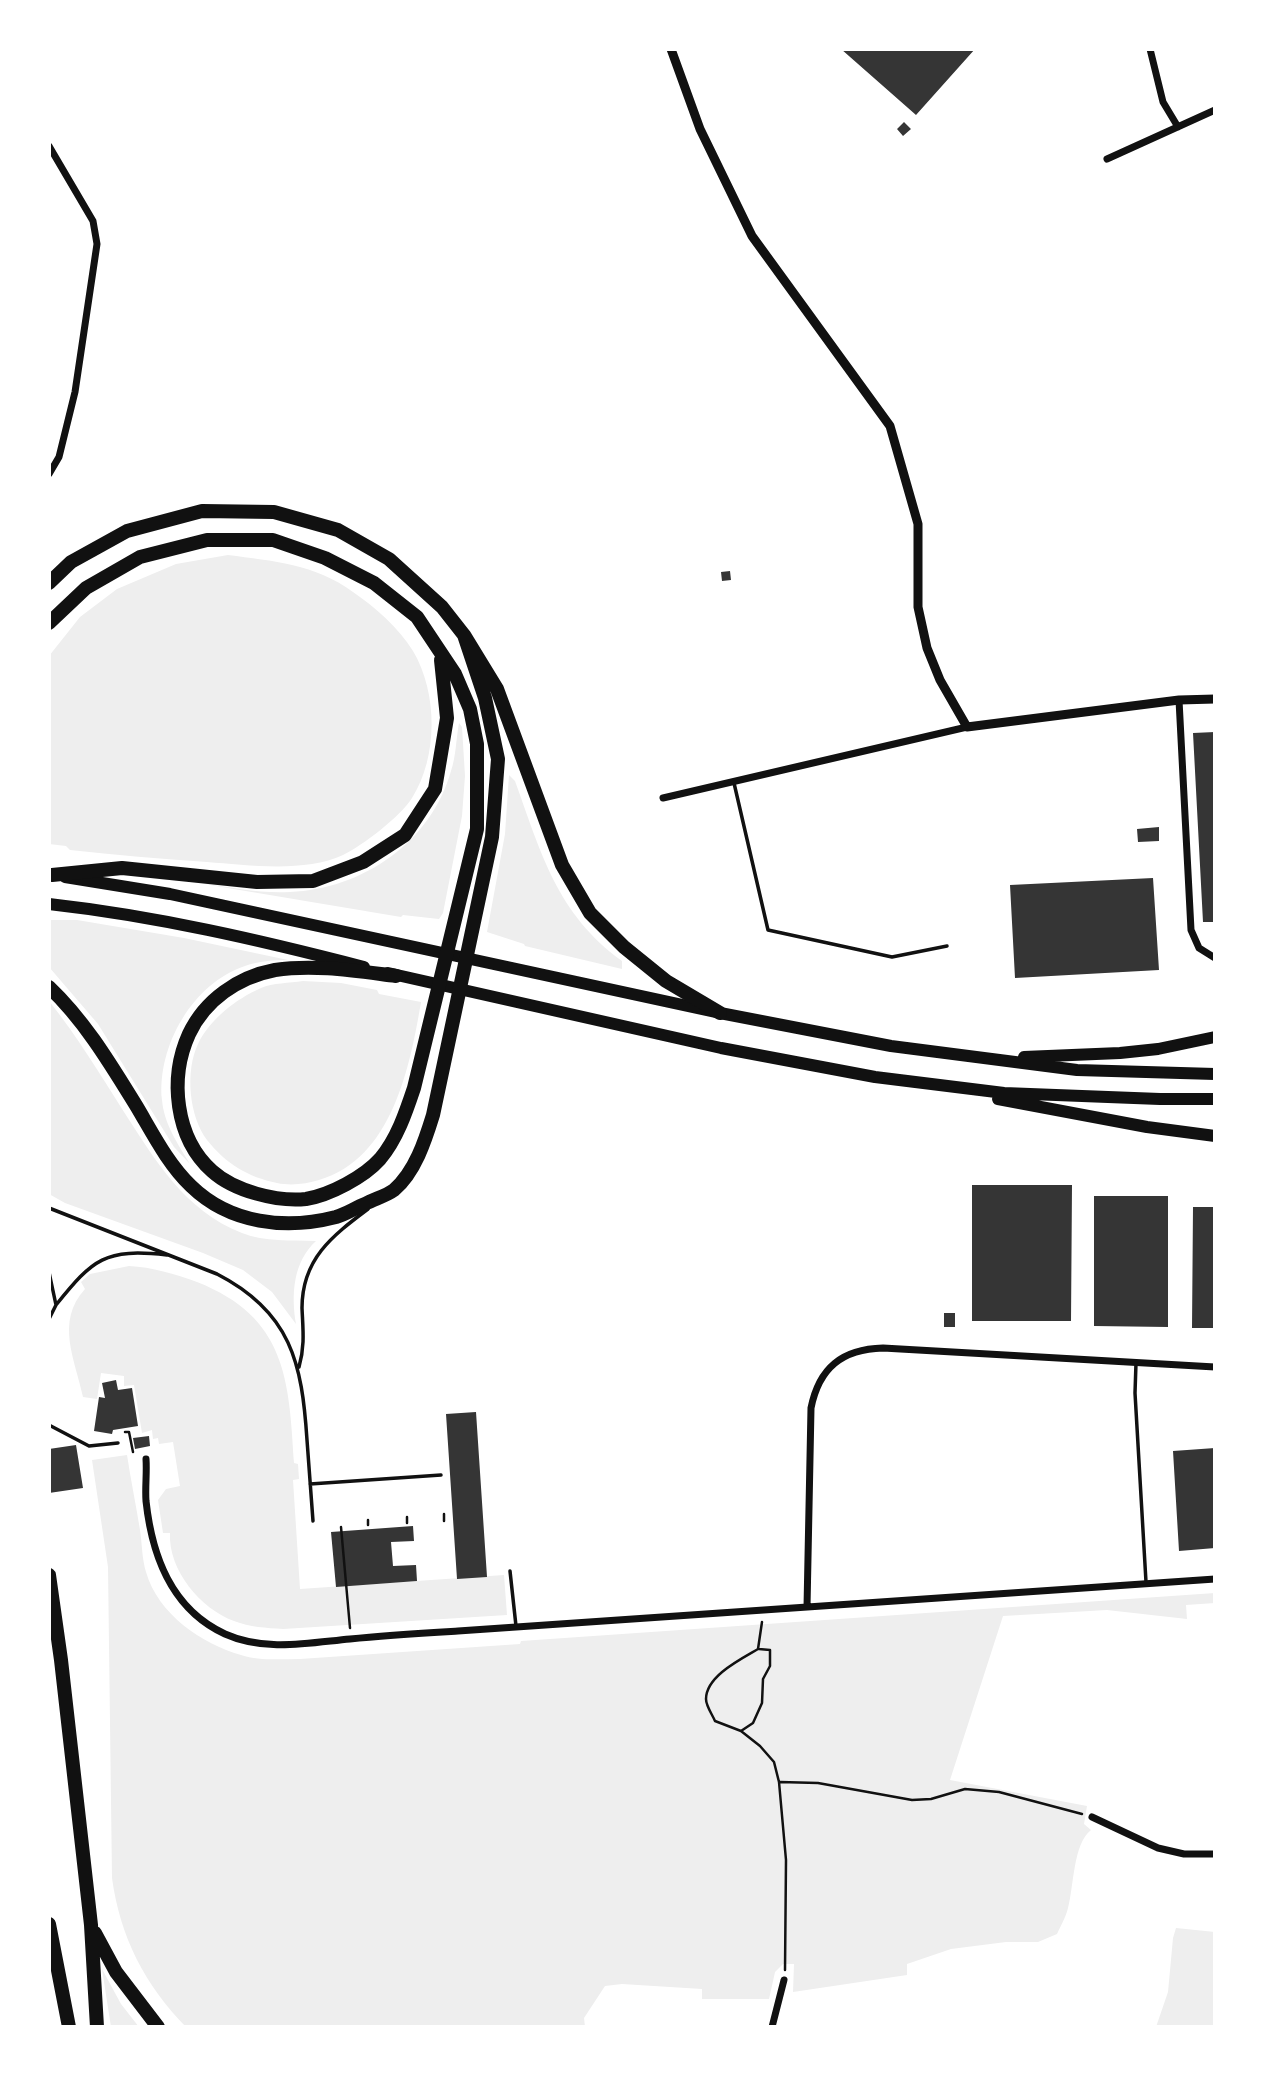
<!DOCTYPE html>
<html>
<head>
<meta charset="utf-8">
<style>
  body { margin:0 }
  #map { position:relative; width:1264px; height:2076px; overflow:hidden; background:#fff; font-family:"Libre Baskerville",serif }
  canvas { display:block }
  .frame { position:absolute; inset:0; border:51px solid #fff; pointer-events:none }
</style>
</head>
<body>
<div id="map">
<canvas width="1264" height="2076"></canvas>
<div class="frame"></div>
</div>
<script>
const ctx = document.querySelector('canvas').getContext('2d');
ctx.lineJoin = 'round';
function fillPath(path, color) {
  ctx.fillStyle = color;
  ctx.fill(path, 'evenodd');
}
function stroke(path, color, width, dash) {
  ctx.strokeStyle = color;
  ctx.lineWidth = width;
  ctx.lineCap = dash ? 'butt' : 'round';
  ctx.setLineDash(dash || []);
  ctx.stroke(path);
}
const green = new Path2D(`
  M228,555C273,561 315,564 353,592C375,607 399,628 413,651C438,693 438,757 412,798C401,816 362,846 343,855C305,873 247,865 207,862C161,859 115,855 70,850L66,846L49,844V656L80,617L117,589L176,564Z
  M459,723L462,727L465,776L462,816L443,913L439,919L403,915L401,917L204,884C232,887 262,894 290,892C363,889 431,842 451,771C456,756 456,739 459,723Z
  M509,775L515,781C541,853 557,914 622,961V969L525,946L524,944L487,932L505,834Z
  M49,920H77L184,938L288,960C273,960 259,961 245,966C193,983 157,1046 162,1100C164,1124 178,1144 190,1164L174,1147L98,1024L49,967Z
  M303,981L341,983L377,990L379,994L421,1002C410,1067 392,1159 319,1180C306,1184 291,1186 277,1183C248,1177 226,1164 207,1140C189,1116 185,1071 198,1044C210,1019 236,999 261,988C273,983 289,983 303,981Z
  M49,1001C77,1036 100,1074 124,1112C155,1160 185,1211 242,1233C265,1242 291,1240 316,1241C293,1262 291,1295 296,1324L272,1292L243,1270L203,1253L65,1203L49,1194Z
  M129,1266C152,1267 175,1274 197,1282C286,1317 289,1379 294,1463L298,1464L299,1479L293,1480L300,1589L504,1575L507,1615L283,1629C266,1628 250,1627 234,1621C201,1609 168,1570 170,1533H163L158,1500L166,1489L180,1486L173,1442L159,1444L158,1438L153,1439L152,1430L142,1433L134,1385L124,1386V1376L101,1373L97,1399L83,1397C75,1359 55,1322 85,1289L81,1282L90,1274Z
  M127,1455C131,1481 136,1505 140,1530C142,1543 142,1559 146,1572C158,1614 202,1644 241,1655C259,1661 280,1659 300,1659L520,1644L521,1641L1215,1593V1603L1186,1605L1187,1619L1107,1610L1003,1616L950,1780L1087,1806L1084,1824L1091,1830C1073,1844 1074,1886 1068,1908C1066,1917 1061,1925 1057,1934L1038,1942H1006L951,1949L907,1964V1975L793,1992L794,1964H783L775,1972L769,1999H702V1989L622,1984L605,1986L584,2018L585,2027H186C145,1985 120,1937 112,1878L108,1567L92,1460Z
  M1176,1928L1215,1932V2027H1156L1168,1992L1173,1938Z
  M102,1969L121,2004L139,2027H111Z`);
const building = new Path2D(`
  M841,49H975L916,115Z
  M904,122L911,129L903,136L897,129Z
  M730,571L731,580L722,581L721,572Z
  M1215,732V922H1203L1193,733Z
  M1159,827V841L1138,842L1137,829Z
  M1153,878L1159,970L1015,978L1010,885Z
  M972,1185H1072L1071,1321H972Z
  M1094,1196H1168V1327L1094,1326Z
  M1193,1207H1215V1328H1192Z
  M944,1313H955V1327H944Z
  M116,1380L118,1390L132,1388L138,1426L113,1430L112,1434L94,1431L99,1397L105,1398L102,1383Z
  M476,1412L487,1577L457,1579L446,1414Z
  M149,1436L150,1446L135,1449L133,1438Z
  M76,1445L83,1488L49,1493V1449Z
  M1215,1448V1548L1179,1551L1173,1451Z
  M413,1526L414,1541L391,1542L393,1566L416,1565L417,1581L336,1587L331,1532Z`);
const path = new Path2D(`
  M125,1432H129L133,1452
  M444,1514V1521
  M407,1517V1523
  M368,1520V1525
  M341,1527L350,1628
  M762,1622L758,1649C741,1659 706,1676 706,1699C706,1706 712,1714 715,1721L741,1731L760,1746L774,1762L779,1782L786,1860L785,1970
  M741,1731L753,1723L762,1703L763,1679L770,1666V1650L759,1649
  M780,1782L818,1783L912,1800L931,1799L965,1789L999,1792L1082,1814`);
const service = new Path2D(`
  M734,783L768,930L892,957L947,946
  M49,1208L217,1274C291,1312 302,1363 307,1440C309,1467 311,1494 313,1521
  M49,1272L56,1305L49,1319
  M56,1305C93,1259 105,1248 167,1255
  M1136,1363L1135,1393L1146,1582
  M299,1367C305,1346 303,1330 302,1308C302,1259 332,1236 368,1209
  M49,1425L89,1446L118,1443
  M310,1484L441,1475
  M510,1571L516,1626`);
const minor = new Path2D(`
  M1150,49L1163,102L1178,127
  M49,146L93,221L97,244L75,392L59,457L49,474
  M1107,159L1215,110
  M1179,700L1191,930L1199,948L1215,958
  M663,798L967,727
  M146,1459C147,1473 145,1487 146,1501C152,1556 171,1609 225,1634C265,1652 308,1643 350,1639C385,1635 422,1633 458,1631C710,1614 963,1596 1215,1579
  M807,1607L811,1408C819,1368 842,1349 883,1348L1215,1367
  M1092,1817L1158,1848L1184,1854H1215
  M772,2027L784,1980`);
const tertiary = new Path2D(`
  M671,49L700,129L752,236L890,426L918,524V607L927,648L940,680L967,727L1179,700L1215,699`);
const trunk = new Path2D(`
  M65,877L170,894L720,1013L891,1046L1077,1070L1215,1074
  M49,904C156,916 260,940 364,967
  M388,973L721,1048L875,1077L1004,1093L1160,1099H1215
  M1024,1057L1120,1053L1158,1049L1215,1037
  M998,1099L1147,1127L1215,1136`);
const motorway = new Path2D(`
  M49,583L71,562L127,531L202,511L274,512L338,530L389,559L442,607L464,635L497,689L562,865L590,913L624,947L666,981L720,1013
  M49,623L86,588L140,557L207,540H273L325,558L374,583L417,617L455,674L470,709L477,744V829L414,1088C406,1112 397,1139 380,1159C364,1177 330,1195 306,1199C277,1202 234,1191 212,1171C175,1138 169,1078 189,1034C205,1000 238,977 275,970C315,964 356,971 396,976
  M52,875L122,868L257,882L313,881L363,862L405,835L435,789L447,718L441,660
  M49,987C85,1021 111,1065 137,1107C153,1134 168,1164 191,1186C230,1224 286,1230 336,1217C346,1214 355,1208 365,1204C374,1199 386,1196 394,1190C415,1172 425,1141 433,1115L492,837L498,759L485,698L464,635
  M49,1575L61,1660L91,1925L97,2027
  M49,1924L69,2027
  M95,1933L116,1972L158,2027`);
fillPath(green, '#eee');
fillPath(building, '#353535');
stroke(path, '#111', 2.5);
stroke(service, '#111', 3.5);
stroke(minor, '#111', 7);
stroke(tertiary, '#111', 9);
stroke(trunk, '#111', 12);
stroke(motorway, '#111', 14);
</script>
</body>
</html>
